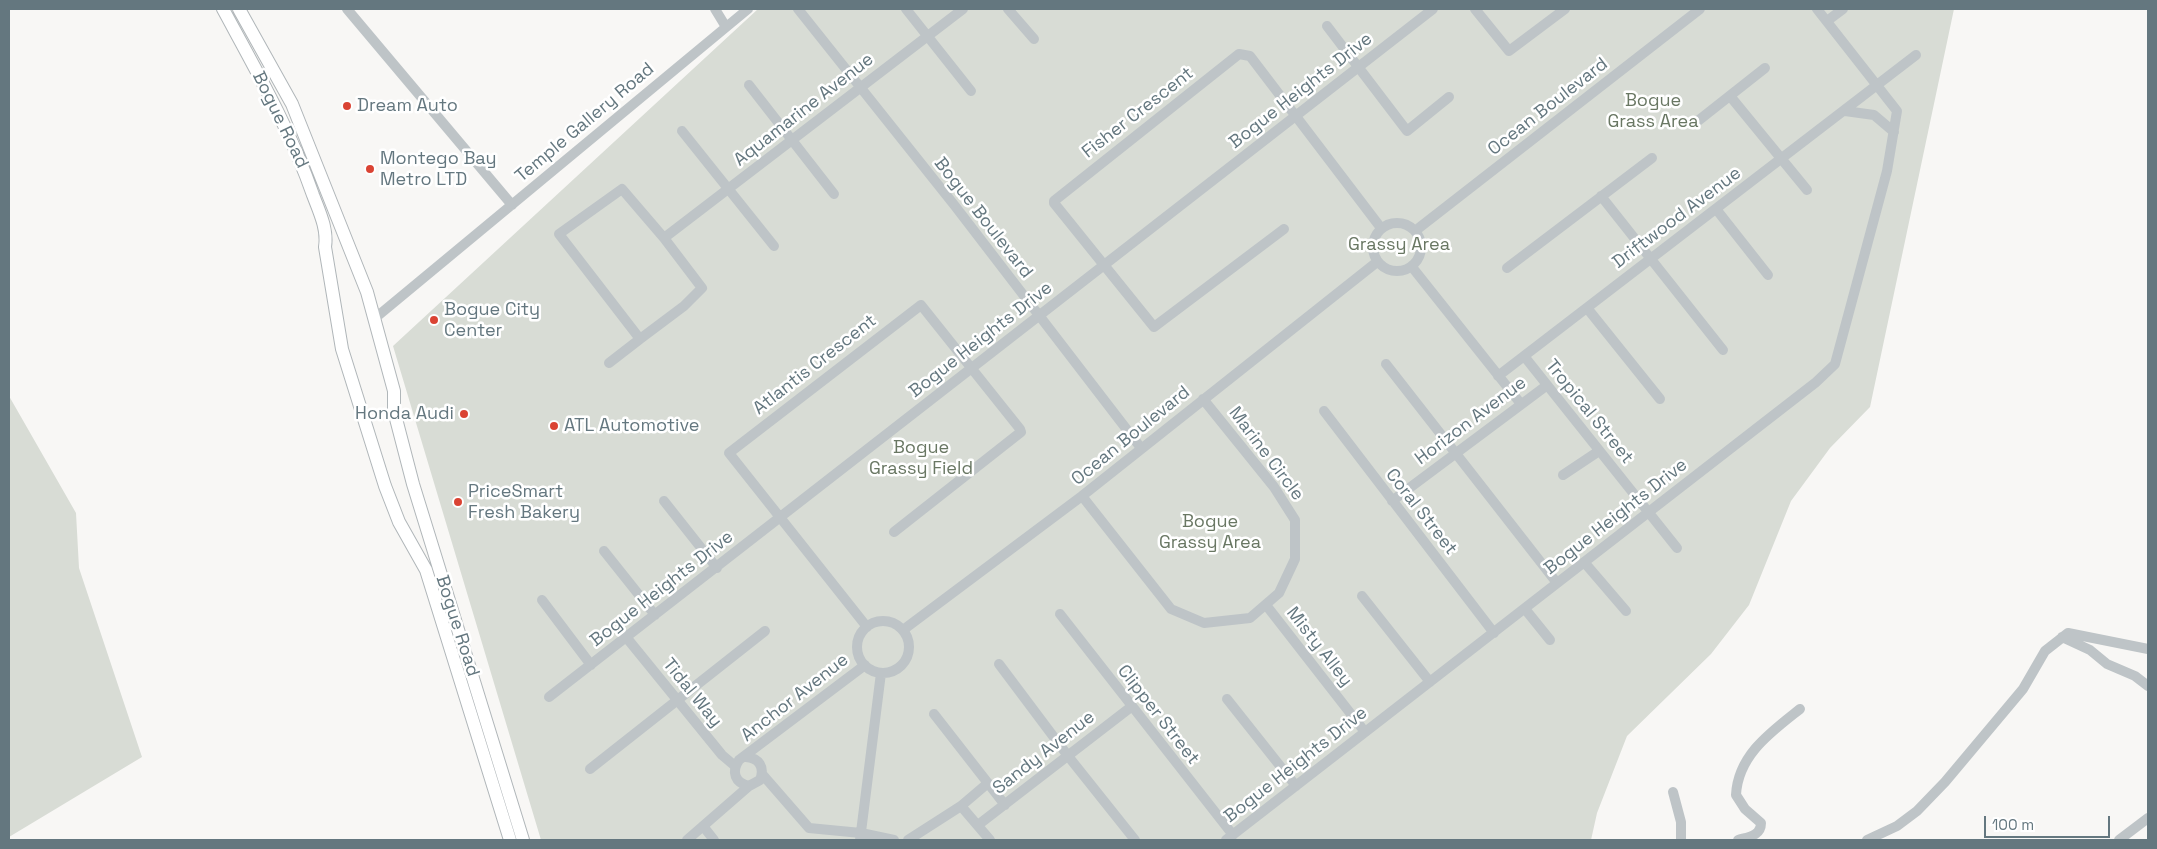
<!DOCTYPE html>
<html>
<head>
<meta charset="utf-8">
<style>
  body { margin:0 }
  #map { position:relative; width:2157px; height:849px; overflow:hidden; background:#f8f7f5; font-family:"Space Grotesk",sans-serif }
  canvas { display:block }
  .frame { position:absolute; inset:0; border:10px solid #64777f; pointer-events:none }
  .scale { position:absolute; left:1984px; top:816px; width:126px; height:22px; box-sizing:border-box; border:2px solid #64777f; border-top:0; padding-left:6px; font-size:15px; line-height:18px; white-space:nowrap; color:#64777f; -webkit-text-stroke:4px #fff; paint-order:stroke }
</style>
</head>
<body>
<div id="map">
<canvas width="2157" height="849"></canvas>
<div class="frame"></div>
<div class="scale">100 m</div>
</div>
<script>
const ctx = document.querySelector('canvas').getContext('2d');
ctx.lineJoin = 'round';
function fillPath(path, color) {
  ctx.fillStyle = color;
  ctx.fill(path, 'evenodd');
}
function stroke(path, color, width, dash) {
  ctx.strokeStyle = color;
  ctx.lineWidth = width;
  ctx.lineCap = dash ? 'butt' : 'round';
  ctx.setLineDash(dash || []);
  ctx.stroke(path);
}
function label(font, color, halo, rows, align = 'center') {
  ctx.font = font + ' "Space Grotesk",sans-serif';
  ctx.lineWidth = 5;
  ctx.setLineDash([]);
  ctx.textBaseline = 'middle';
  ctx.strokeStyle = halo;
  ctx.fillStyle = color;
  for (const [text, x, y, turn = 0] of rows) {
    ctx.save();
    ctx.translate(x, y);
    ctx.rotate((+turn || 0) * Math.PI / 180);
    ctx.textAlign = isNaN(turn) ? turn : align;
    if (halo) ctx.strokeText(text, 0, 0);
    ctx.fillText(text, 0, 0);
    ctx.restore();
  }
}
const green = new Path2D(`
  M758,9H1954L1870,407L1830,448L1791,501L1749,605L1711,654L1627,736L1597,813L1591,840H541L393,346Z
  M9,396L76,513L79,568L142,757L9,837Z`);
const minor = new Path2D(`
  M347,9L512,205
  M715,9L726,27
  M798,9L955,206L1141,448
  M906,9L971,91
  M1008,9L1034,39
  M1475,9L1509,51L1565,9
  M1827,21L1843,9
  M1327,26L1407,131L1449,97
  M749,85L834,194
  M1730,96L1807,190
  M1845,111L1874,115L1894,132
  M1694,124L1765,68
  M682,131L774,246
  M622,189L664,238L702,288L684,306L640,339L559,234Z
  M1601,196L1723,350
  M1716,209L1768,275
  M1373 247a24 24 0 1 1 48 0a24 24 0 1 1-48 0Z
  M1284,229L1154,327L1054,203V201L1239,54L1250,56L1381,228
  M1415,231L1700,9
  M664,238L963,9
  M1412,267L1521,404
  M1507,268L1652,158
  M1587,308L1660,399
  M374,319L748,9
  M1524,356L1677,548
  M609,363L640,339
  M1386,364L1557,583
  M1498,376L1916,55
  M1324,411L1494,633
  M1563,475L1599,451
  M1082,496L1171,609L1204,623L1250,618L1279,593L1295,559V520L1274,487L1203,399
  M664,501L717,568
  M1392,501L1546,386
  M604,551L655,615
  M1584,562L1626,611
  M1362,596L1430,682
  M542,600L591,665
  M1266,605L1365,732
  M1525,609L1550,640
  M1060,614L1233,835
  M857 647a26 26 0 1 1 52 0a26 26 0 1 1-52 0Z
  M867,627L729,453L921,305L1020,429L1021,432L894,532
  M903,630L1082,496L1377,262
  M626,637L722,755L735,766
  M2062,637L2090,650L2107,664L2135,676L2148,686
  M999,664L1068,756L1135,840
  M549,697L1433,9
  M1227,699L1296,786
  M934,714L1005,805
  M746,757C759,758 765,767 760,780L749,786C735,783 731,772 739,760L865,665
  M590,769L765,631
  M762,774L809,828L861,833L894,840
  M1673,792L1681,822V840
  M961,806L990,840
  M978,825L1131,707
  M703,826L714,840
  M687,840L749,786
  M860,840L881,673
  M908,840L961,806L988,783
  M1226,840L1815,383L1835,364L1887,171L1897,111L1817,9
  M1738,840C1748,837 1761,836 1761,823L1745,809L1736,795C1738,755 1771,732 1800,709
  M1867,840L1897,826L1917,811L1945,782L2023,689L2045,651L2068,633L2148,649
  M2119,840L2148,818`);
const major = new Path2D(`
  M223,9C256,70 290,129 313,195C319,211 328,229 325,247L342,349L385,486L399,522L426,570L510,840
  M239,9L292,104L367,292L394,391V411L413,484L523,840`);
const markers = [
  [347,106,5,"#da4333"],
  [370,169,5,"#da4333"],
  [434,320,5,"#da4333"],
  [464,414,5,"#da4333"],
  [554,426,5,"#da4333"],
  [458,502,5,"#da4333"]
];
const streetNames = [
  ["Bogue Heights Drive",1301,91,-38],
  ["Ocean Boulevard",1548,107,-38],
  ["Aquamarine Avenue",804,110,-38],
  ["Fisher Crescent",1138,113,-38],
  ["Bogue Road",280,120,64],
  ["Temple Gallery Road",585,123,-40],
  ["Bogue Boulevard",983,218,52],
  ["Driftwood Avenue",1677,218,-37],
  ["Bogue Heights Drive",981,340,-38],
  ["Atlantis Crescent",815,365,-38],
  ["Tropical Street",1589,412,51],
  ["Horizon Avenue",1471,421,-37],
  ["Ocean Boulevard",1131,436,-39],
  ["Marine Circle",1266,454,53],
  ["Coral Street",1421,512,52],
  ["Bogue Heights Drive",1616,517,-38],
  ["Bogue Heights Drive",662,589,-38],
  ["Bogue Road",457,626,72],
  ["Misty Alley",1319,647,52],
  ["Tidal Way",692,693,51],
  ["Anchor Avenue",795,698,-38],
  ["Clipper Street",1158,715,52],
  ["Sandy Avenue",1044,753,-38],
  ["Bogue Heights Drive",1296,765,-38]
];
const parkNames = [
  ["Bogue",1653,101],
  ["Grass Area",1653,122],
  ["Grassy Area",1399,245],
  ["Bogue",921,448],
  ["Grassy Field",921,469],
  ["Bogue",1210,522],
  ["Grassy Area",1210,543]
];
const poiNames = [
  ["Dream Auto",357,106],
  ["Montego Bay",380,159],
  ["Metro LTD",380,180],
  ["Bogue City",444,310],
  ["Center",444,331],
  ["Honda Audi",454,414,"right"],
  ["ATL Automotive",564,426],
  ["PriceSmart",468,492],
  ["Fresh Bakery",468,513]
];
fillPath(green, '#d8dcd5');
stroke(major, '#b0b6b9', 14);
stroke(minor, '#bec4c7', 10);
stroke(major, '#fff', 12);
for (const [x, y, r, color] of markers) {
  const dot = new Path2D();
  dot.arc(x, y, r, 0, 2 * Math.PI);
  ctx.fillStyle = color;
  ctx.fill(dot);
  stroke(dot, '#fff', 2);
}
label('18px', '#64777f', '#fff', streetNames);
label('18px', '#697763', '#fff', parkNames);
label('18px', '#64777f', '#fff', poiNames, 'left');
</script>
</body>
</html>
